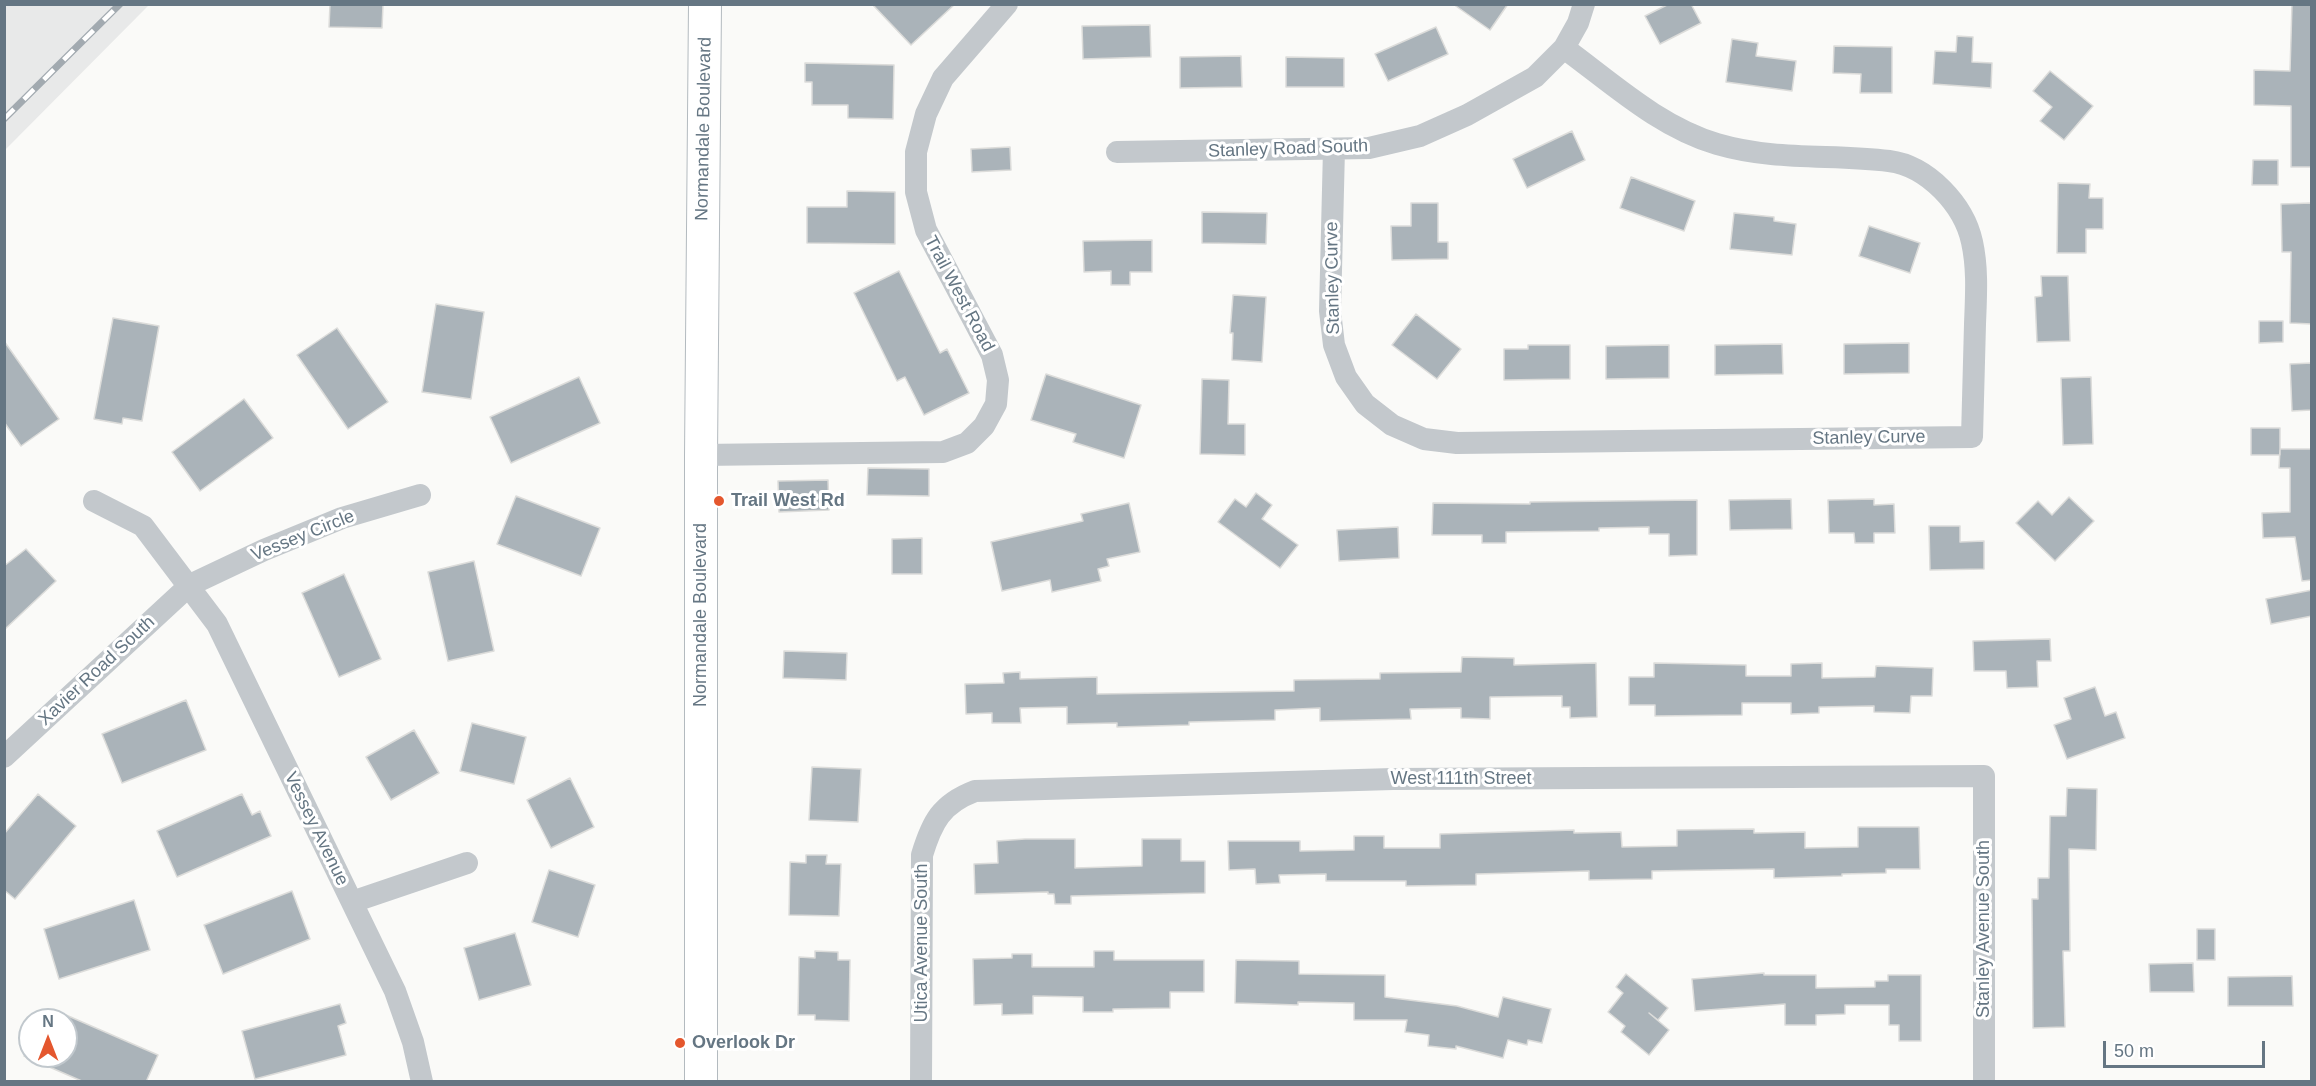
<!DOCTYPE html>
<html>
<head>
<meta charset="utf-8">
<style>
  body { margin:0 }
  #map { position:relative; width:2316px; height:1086px; overflow:hidden; background:#fafaf8; font-family:Helvetica,sans-serif }
  canvas { display:block }
  .frame { position:absolute; inset:0; border:6px solid #657683; pointer-events:none }
  .north { position:absolute; left:18px; top:1008px; width:60px; height:60px; box-sizing:border-box; background:#fff; border:2px solid #c1c8cd; border-radius:50%; rotate:0deg; font-size:16px; font-weight:700; line-height:24px; text-align:center; color:#657683 }
  .north::after { content:''; display:block; margin:auto; width:21px; height:27px; background:#e4572e; clip-path:polygon(50% 0,100% 100%,50% 72%,0 100%) }
  .scale { position:absolute; left:2103px; top:1041px; width:162px; height:27px; box-sizing:border-box; border:3px solid #657683; border-top:0; padding-left:8px; font-size:18px; line-height:21px; white-space:nowrap; color:#657683; -webkit-text-stroke:4px #fff; paint-order:stroke }
</style>
</head>
<body>
<div id="map">
<canvas width="2316" height="1086"></canvas>
<div class="frame"></div>
<div class="north">N</div>
<div class="scale">50 m</div>
</div>
<script>
const ctx = document.querySelector('canvas').getContext('2d');
ctx.lineJoin = 'round';
function fillPath(path, color) {
  ctx.fillStyle = color;
  ctx.fill(path, 'evenodd');
}
function stroke(path, color, width, dash) {
  ctx.strokeStyle = color;
  ctx.lineWidth = width;
  ctx.lineCap = dash ? 'butt' : 'round';
  ctx.setLineDash(dash || []);
  ctx.stroke(path);
}
function label(font, color, halo, rows, align = 'center') {
  ctx.font = font + ' Helvetica,sans-serif';
  ctx.lineWidth = 6;
  ctx.setLineDash([]);
  ctx.textBaseline = 'middle';
  ctx.strokeStyle = halo;
  ctx.fillStyle = color;
  for (const [text, x, y, turn = 0] of rows) {
    ctx.save();
    ctx.translate(x, y);
    ctx.rotate((+turn || 0) * Math.PI / 180);
    ctx.textAlign = isNaN(turn) ? turn : align;
    if (halo) ctx.strokeText(text, 0, 0);
    ctx.fillText(text, 0, 0);
    ctx.restore();
  }
}
const built = new Path2D(`
  M5,4L149,5L5,150L4,5Z`);
const building = new Path2D(`
  M330,4L383,5L382,28L329,27Z
  M872,4H955L911,45Z
  M1453,4H1508L1490,30Z
  M1669,4H1691L1701,23L1660,44L1645,16Z
  M2292,4H2312V167H2291V106L2254,105V70L2290,71Z
  M1150,25L1151,57L1083,59L1082,26Z
  M1436,27L1448,54L1388,81L1375,54Z
  M1957,36L1973,37L1972,62L1992,63L1991,88L1933,84L1935,51L1956,52Z
  M1732,39L1758,43L1756,56L1796,61L1792,91L1726,82Z
  M1834,46L1892,47V93H1860L1861,74L1833,73Z
  M1241,56L1242,87L1180,88V57Z
  M1286,57L1344,58V87H1286Z
  M805,63L894,65L893,119L848,118V105H812V82H805Z
  M2050,71L2093,106L2064,140L2040,121L2052,107L2033,91Z
  M1572,131L1585,160L1527,188L1513,159Z
  M1010,147L1011,170L972,172L971,149Z
  M2253,160H2278V185H2252Z
  M1631,177L1695,201L1684,231L1620,208Z
  M2058,183L2090,184L2089,198H2103V229H2086V253H2057Z
  M847,191L895,192V244L807,243V207H847Z
  M1411,203H1438V242H1448V259L1392,260L1391,226H1411Z
  M2312,203V324L2290,323L2291,252H2282L2281,204Z
  M1202,212L1267,213L1266,244L1202,243Z
  M1734,213L1774,217V221L1796,224L1792,255L1730,249Z
  M1869,226L1920,243L1910,273L1859,256Z
  M1152,240V272H1130V285H1111V271L1084,272L1083,241Z
  M899,271L940,353L947,349L969,393L924,415L905,377L897,381L854,293Z
  M2041,276H2068L2070,341L2037,342L2035,297L2042,296Z
  M1233,295L1266,297L1262,362L1232,360L1233,333H1230Z
  M436,304L484,312L471,399L422,392Z
  M1416,314L1461,349L1437,379L1392,345Z
  M113,318L159,326L142,421L123,418L122,424L94,419Z
  M2259,321H2283V342L2259,343Z
  M337,328L388,402L348,429L297,355Z
  M4,341L59,419L21,446L4,422Z
  M1909,343V373L1844,374V344Z
  M1782,344L1783,374L1715,375V345Z
  M1528,345H1570V379L1504,380V349H1528Z
  M1669,345V378L1606,379V346Z
  M2312,363V410L2292,411L2290,364Z
  M1046,374L1141,405L1124,458L1073,442L1076,434L1031,420Z
  M579,377L600,423L511,463L490,417Z
  M2091,377L2093,444L2063,445L2061,378Z
  M1202,379L1229,380L1228,424H1245V455L1200,454Z
  M244,399L273,438L200,491L172,452Z
  M2251,428H2280V455H2251Z
  M2280,449H2312V580L2302,581L2295,537L2263,538L2262,513L2290,512V468H2279Z
  M868,468L929,469V496L867,495Z
  M828,480L829,510L779,512L778,481Z
  M1256,493L1272,505L1262,519L1298,545L1280,568L1218,522L1235,499L1246,507Z
  M516,496L600,528L581,576L497,544Z
  M2069,497L2094,521L2055,561L2016,523L2038,501L2052,515Z
  M1791,499L1792,529L1730,530L1729,500Z
  M1874,499V505L1894,504L1895,533H1874V543H1855L1854,533H1829L1828,500Z
  M1697,500V555L1669,556V534H1649V527L1599,528V531L1506,532V543H1482V535H1432L1433,503L1530,504V502Z
  M1129,503L1140,552L1107,559L1109,566L1098,569L1101,581L1052,592L1050,580L1002,591L991,542L1083,521L1081,514Z
  M1929,526H1960V542L1984,541V569L1930,570Z
  M1398,527L1399,558L1339,561L1337,530Z
  M922,538V574H892V539Z
  M26,549L56,581L4,630V566Z
  M474,561L494,651L448,661L428,572Z
  M344,574L381,659L339,677L302,593Z
  M2312,590V616L2271,624L2266,599Z
  M2050,639L2051,661H2037L2038,687L2007,688L2006,671H1974L1973,641Z
  M784,651L847,653L846,680L783,678Z
  M1462,657L1514,658V665L1596,663L1597,717L1570,718V707H1562V696L1490,697V719L1461,718V708L1410,709L1411,719L1320,721V708L1275,710V720L1189,722V725L1117,727V723L1067,724V707L1020,708L1021,723H992V713L966,714L965,684L1004,683L1003,673L1020,672V679L1097,677V694L1294,691V680L1380,679V673L1461,672Z
  M1654,663L1746,665V676H1791V664L1822,663V678L1875,677L1876,666L1933,668L1932,696H1911L1910,713L1874,712V706L1819,707V713L1791,714V703H1742V715L1655,716V705H1629V677H1654Z
  M2095,687L2105,716L2116,712L2125,738L2067,759L2054,725L2071,719L2064,698Z
  M186,700L206,750L122,783L102,734Z
  M472,723L526,737L514,784L460,771Z
  M414,730L439,773L391,800L366,757Z
  M812,767L861,769L858,822L809,820Z
  M570,778L594,827L551,848L527,800Z
  M2067,788L2097,789L2096,850L2069,849L2070,951H2063L2065,1027L2033,1028L2032,899H2038V878H2049L2050,816H2066Z
  M38,794L76,826L15,899L4,890V834Z
  M242,794L252,815L260,811L271,836L177,877L157,831Z
  M1858,827H1919L1920,869H1886V873L1842,874V876L1774,878V869L1652,871V879L1589,880V871L1476,874V885L1406,886V881H1326V874L1279,875L1280,883L1256,884L1255,869L1229,870L1228,841H1300V851L1354,850V836H1384V848H1440V834L1574,830V833L1621,832L1622,847L1677,846V830L1754,829V833L1805,832V848L1858,847Z
  M1025,839H1075V868L1142,866V839H1181V861H1205V893L1071,896V904H1055L1054,894H1048V892L975,894L974,864L998,863L997,841Z
  M806,855H827L826,864H841L839,916L789,915L790,862L806,863Z
  M549,870L595,885L578,937L532,922Z
  M292,891L310,939L223,974L204,925Z
  M134,900L150,950L59,979L44,929Z
  M2197,929H2215V960H2197Z
  M515,933L531,985L479,1000L464,948Z
  M815,951L838,952V960H850L849,1021L815,1020V1015H798L799,957L815,958Z
  M1094,951H1114V960H1204V992H1170V1008L1113,1009V1012H1083V997L1033,996V1014L1002,1015V1004L974,1005L973,959L1012,958V954H1032V967H1094Z
  M1236,960L1299,961V974L1385,975V997L1457,1006L1498,1017L1503,997L1551,1009L1542,1043L1528,1040L1527,1045L1508,1040L1503,1058L1456,1046V1049L1428,1046L1429,1035L1405,1032L1407,1020H1354V1003L1298,1002V1005L1235,1003Z
  M2193,963L2194,992H2150L2149,964Z
  M1764,973V975H1816V988L1875,987V981H1888V975H1921V1041H1899V1025H1889V1005H1845V1014L1816,1015V1025H1785V1004L1695,1011L1692,979Z
  M1626,974L1668,1008L1658,1020L1649,1013L1669,1030L1649,1055L1621,1032L1625,1026L1608,1012L1623,993L1616,987Z
  M2292,976L2293,1006H2228V977Z
  M340,1004L346,1023L338,1026L346,1055L255,1079L242,1031Z
  M66,1015L158,1055L146,1082H84L24,1056H66Z`);
const street = new Path2D(`
  M1334,149L1330,311L1334,345L1346,377L1365,404L1392,425L1424,439L1457,443L1972,437C1973,399 1974,362 1975,324C1976,297 1978,269 1972,242C1964,205 1928,166 1889,161C1831,154 1775,161 1717,144C1659,127 1612,83 1564,48
  M1117,152L1369,148L1420,136L1467,115L1535,77L1564,48L1578,23L1584,4
  M701,455L943,452L967,443L984,426L996,404L998,380L992,355L926,230L916,192V152L926,114L943,78L1007,4
  M94,501L143,526L217,624L395,991L413,1042L422,1082
  M4,757L190,585L264,550L342,518L420,495
  M352,902L467,863
  M921,1082L922,855C932,822 941,804 975,791L1393,779L1984,776V1082`);
const secondary = new Path2D(`
  M701,1082V455L705,4`);
const rail = new Path2D(`
  M4,119L120,4`);
const markers = [
  [719,501,6,"#e4572e"],
  [680,1043,6,"#e4572e"]
];
const streetNames = [
  ["Normandale Boulevard",704,129,-89],
  ["Stanley Road South",1288,149,-2],
  ["Stanley Curve",1333,278,-91],
  ["Trail West Road",959,294,62],
  ["Stanley Curve",1869,438,-1],
  ["Vessey Circle",303,536,-22],
  ["Normandale Boulevard",701,615,-90],
  ["Xavier Road South",97,671,-43],
  ["West 111th Street",1461,779],
  ["Vessey Avenue",316,829,64],
  ["Stanley Avenue South",1984,929,-90],
  ["Utica Avenue South",922,943,-90]
];
const poiNames = [
  ["Trail West Rd",731,501],
  ["Overlook Dr",692,1043]
];
fillPath(built, '#e8e9e9');
fillPath(building, '#aab3b9');
stroke(building, '#dcdcda', 1.5);
stroke(secondary, '#b3babf', 34);
stroke(street, '#c3c8cc', 22);
stroke(secondary, '#fff', 32);
stroke(rail, '#a2aab0', 7);
stroke(rail, '#fff', 4.5, [14]);
for (const [x, y, r, color] of markers) {
  const dot = new Path2D();
  dot.arc(x, y, r, 0, 2 * Math.PI);
  ctx.fillStyle = color;
  ctx.fill(dot);
  stroke(dot, '#fff', 2);
}
label('18px', '#657683', '#fff', streetNames);
label('bold 18px', '#657683', '#fff', poiNames, 'left');
</script>
</body>
</html>
